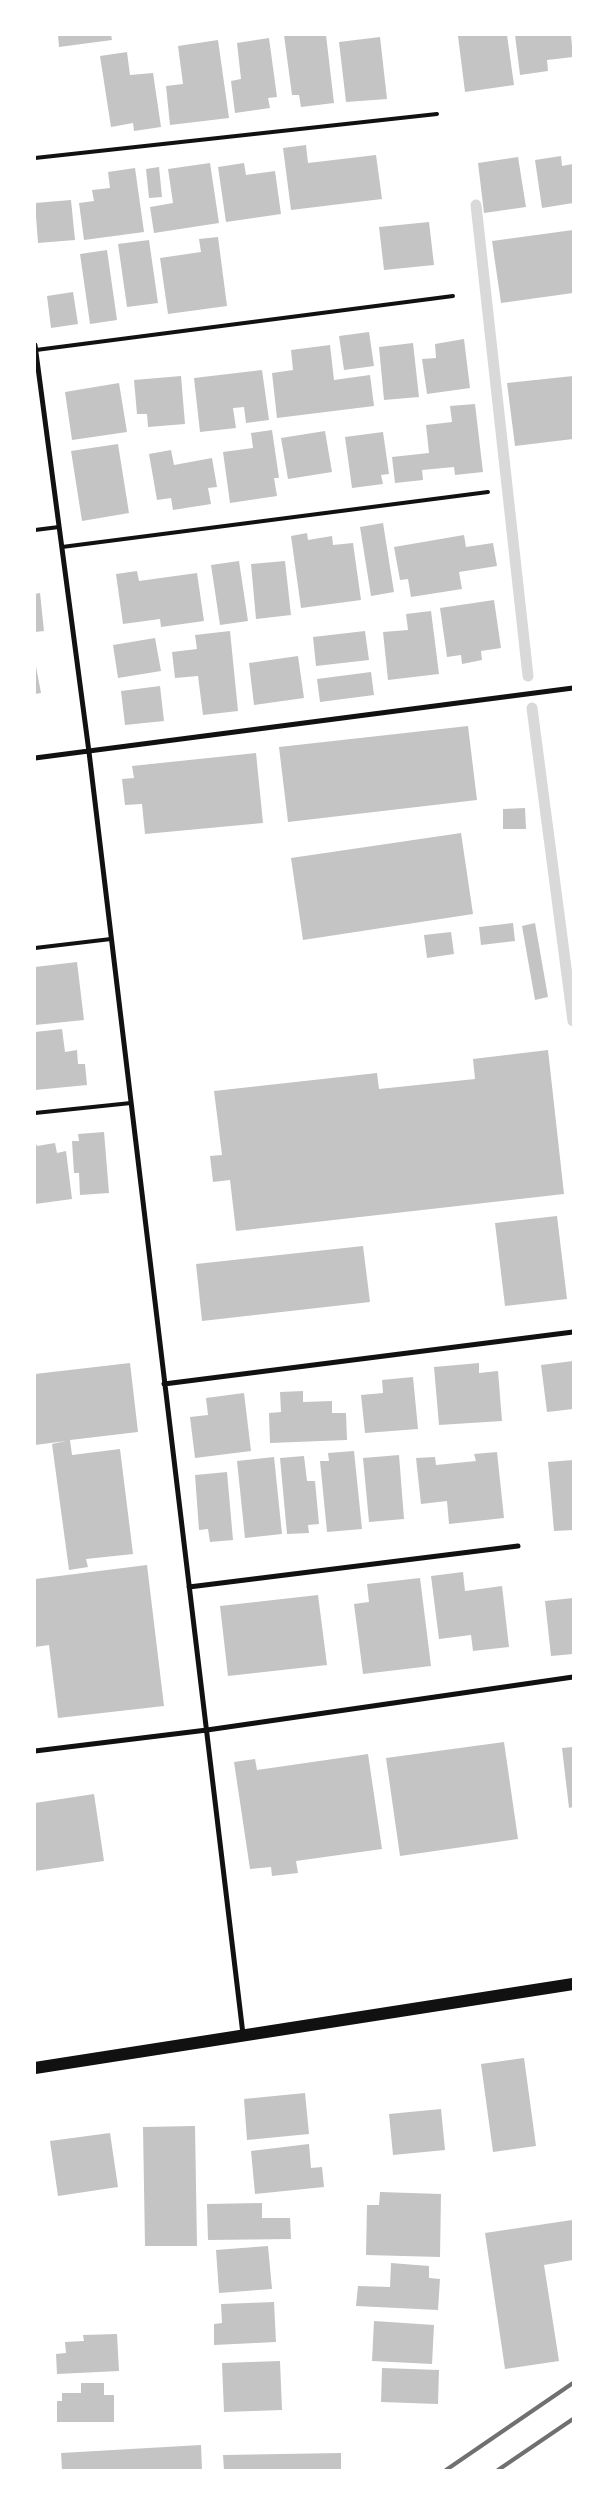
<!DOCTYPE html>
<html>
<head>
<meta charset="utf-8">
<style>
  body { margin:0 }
  #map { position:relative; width:608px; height:2505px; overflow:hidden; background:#fff; font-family:Poppins,sans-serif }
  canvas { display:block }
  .frame { position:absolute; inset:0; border:36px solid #fff; pointer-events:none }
</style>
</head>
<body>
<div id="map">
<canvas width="608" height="2505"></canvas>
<div class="frame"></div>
</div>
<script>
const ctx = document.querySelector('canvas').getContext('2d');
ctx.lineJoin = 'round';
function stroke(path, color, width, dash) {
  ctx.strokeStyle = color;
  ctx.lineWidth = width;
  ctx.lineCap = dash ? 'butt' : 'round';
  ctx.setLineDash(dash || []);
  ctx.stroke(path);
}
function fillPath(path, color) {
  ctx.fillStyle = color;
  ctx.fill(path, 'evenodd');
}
const stream = new Path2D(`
  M476,205L528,676
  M532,708L573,1021`);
const building = new Path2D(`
  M58,35H111L112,40L59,47Z
  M284,35H326L334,103L301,107L299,95H292Z
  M465,35H507L514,85L465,92L458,36Z
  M515,35H571L573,57L547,60L548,71L520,75Z
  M380,37L387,99L346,102L339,42Z
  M269,38L277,97L268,98L270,108L235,113L231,81L241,79L237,43Z
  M218,40L229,118L170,125L166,86L183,84L178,46Z
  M127,52L130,75L153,73L161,127L134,131L133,123L111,127L100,56Z
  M306,145L308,163L376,155L382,199L291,210L283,148Z
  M561,156L562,166L573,164V203L542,208L535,160Z
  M518,157L526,207L484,213L478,163Z
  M210,163L219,223L154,233L150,207L173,203L168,169Z
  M244,163L246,175L275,171L281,214L226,222L218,167Z
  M159,167L162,197L149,198L146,169Z
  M135,168L144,232L84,240L79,203L94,201L92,190L110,188L108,172Z
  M71,200L75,240L38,243L35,203Z
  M429,222L434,265L384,270L379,227Z
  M573,230V293L501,303L492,241Z
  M218,237L227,306L168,314L160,258L201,252L199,239Z
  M149,240L158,303L127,307L118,244Z
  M107,250L117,320L90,324L80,254Z
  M73,292L78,324L51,328L47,296Z
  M369,332L374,366L344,370L339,336Z
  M464,339L470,388L427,394L422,359L436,358L435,344Z
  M413,343L419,397L384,400L379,347Z
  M330,345L334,380L370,375L374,406L277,418L272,373L293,370L291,350Z
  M262,370L269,420L246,423L244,407L233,408L236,428L200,432L194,378Z
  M181,376L185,424L148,427L147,414H137L134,380Z
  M573,376V439L515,446L507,383Z
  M119,383L127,432L72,440L65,392Z
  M475,404L483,472L455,475L454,467L422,470L423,480L395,483L392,457L429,453L426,425L452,422L450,406Z
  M272,430L279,478H274L277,496L230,503L223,452L253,448L251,433Z
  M325,431L332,472L288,479L281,438Z
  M383,432L389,474L381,475L383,484L352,488L345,437Z
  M118,444L129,513L82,521L71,451Z
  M171,450L174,465L212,458L217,487L208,488L211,504L173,510L171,498L157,500L149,454Z
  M383,523L394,592L371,596L360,527Z
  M307,533L308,540L332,536L333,545L353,543L361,600L301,608L291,536Z
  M464,535L466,547L493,543L497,566L459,572L462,589L411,597L408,579L400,580L394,547Z
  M239,561L248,621L220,625L211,565Z
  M285,561L291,615L256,619L251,564Z
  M137,571L139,581L197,573L204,621L161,627L160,619L123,624L116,574Z
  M40,593L44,631L35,632V594Z
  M494,600L501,648L481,651L482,660L462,664L461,655L447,657L440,608Z
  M431,611L439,674L388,680L383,632L408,630L406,614Z
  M230,631L238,711L203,715L198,676L175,678L172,652L197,649L195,635Z
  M365,631L369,660L316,666L313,637Z
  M155,638L161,671L118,678L113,645Z
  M298,656L304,698L254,705L249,663Z
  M35,661L41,693L35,694Z
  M371,672L374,695L320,702L317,679Z
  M160,686L164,721L125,725L121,691Z
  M468,726L477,800L288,822L279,747Z
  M256,753L263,823L145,834L142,804L125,805L122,779L134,778L132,766Z
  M525,808L526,829H503V809Z
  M461,833L473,914L303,940L291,858Z
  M513,923L515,941L481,945L479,927Z
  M535,923L548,997L535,1000L522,926Z
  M451,932L454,954L427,958L424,935Z
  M77,962L84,1020L35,1025V967Z
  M62,1029L65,1052L77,1050L78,1064H85L87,1085L35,1090V1032Z
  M548,1050L564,1194L236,1231L230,1180L213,1182L210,1156L222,1155L214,1091L377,1073L379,1089L475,1079L473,1059Z
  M104,1132L109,1193L80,1195L79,1173H74L72,1141H79L78,1134Z
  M35,1141L37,1146L55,1143L57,1153L66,1151L72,1199L35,1204Z
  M557,1216L567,1299L505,1306L495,1223Z
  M363,1246L370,1302L202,1321L196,1264Z
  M573,1361V1409L547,1412L541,1365Z
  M130,1363L138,1432L70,1440L72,1455L120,1449L133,1554L86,1559L88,1567L69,1570L52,1444L66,1441L35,1445V1374Z
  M479,1363V1373L498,1371L502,1421L439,1425L434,1367Z
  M413,1377L418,1429L365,1433L361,1395L383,1393L382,1380Z
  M303,1391V1402L332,1401V1413H346L347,1440L270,1443L269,1413L281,1412L280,1392Z
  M244,1393L251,1451L195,1458L190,1417L208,1415L206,1398Z
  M354,1451L362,1529L327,1532L320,1461H329L328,1453Z
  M497,1452L504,1518L449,1524L447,1501L421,1504L416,1458L435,1457L436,1465L476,1461L474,1454Z
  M399,1455L404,1519L369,1522L363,1458Z
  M304,1456L307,1481H315L319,1524L308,1525L309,1533L287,1534L280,1458Z
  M274,1457L282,1534L245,1538L237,1461Z
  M573,1460V1530L554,1531L548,1462Z
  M227,1472L233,1540L210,1542L208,1529L199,1530L195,1475Z
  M147,1565L164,1706L58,1718L49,1645L35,1647V1579Z
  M463,1572L465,1591L502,1586L509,1647L473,1651L471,1635L439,1639L431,1576Z
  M420,1578L431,1666L363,1674L354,1604L369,1602L367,1584Z
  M318,1595L327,1665L228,1676L220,1606Z
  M573,1598V1654L551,1656L545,1601Z
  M504,1742L518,1839L400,1856L386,1758Z
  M573,1747V1807L569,1808L562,1748Z
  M368,1754L382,1849L296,1861L298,1873L272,1876L271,1867L250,1869L234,1762L255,1759L257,1770Z
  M94,1794L104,1861L35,1871V1803Z
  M524,2058L536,2146L493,2152L481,2064Z
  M305,2093L309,2134L247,2140L244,2099Z
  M441,2109L445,2150L393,2155L389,2114Z
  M195,2126L197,2246H145L143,2127Z
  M110,2133L118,2187L58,2196L50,2141Z
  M309,2144L311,2168L322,2167L324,2187L255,2194L251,2151Z
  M380,2192L441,2194L440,2257L366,2255L367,2205H379Z
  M262,2203V2218H290L291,2239L208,2240L207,2204Z
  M572,2220L573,2260L544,2265L559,2361L505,2369L485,2233Z
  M268,2246L272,2289L219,2293L216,2250Z
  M391,2263L429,2266V2278L440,2279L438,2310L356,2306L358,2286L390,2287Z
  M274,2302L276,2342L214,2345V2324L222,2323L221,2304Z
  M374,2321L434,2325L432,2364L372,2361Z
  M117,2334L119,2371L57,2374L56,2354L66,2353L65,2342L84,2341L83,2335Z
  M280,2361L282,2410L224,2412L222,2363Z
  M382,2368L439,2370L438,2404L381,2402Z
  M81,2383H104V2395H114V2422H57V2401H62V2393H81Z
  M201,2445L202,2470H62L61,2453Z
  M341,2453V2470H224L223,2455Z`);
const service = new Path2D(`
  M35,158L437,114
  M36,350L453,296
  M35,530L59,527
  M62,547L488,492
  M35,948L111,939
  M35,1113L131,1103`);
const minor = new Path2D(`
  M35,345L89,752L243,2034
  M35,758L573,688
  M164,1384L573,1332
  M189,1587L518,1546
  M35,1751L207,1730L573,1677`);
const primary = new Path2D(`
  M35,2068L573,1984`);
const rail = new Path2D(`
  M446,2470L573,2383
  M498,2470L573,2419`);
stroke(stream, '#d9d9d9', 11);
fillPath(building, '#c4c4c4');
stroke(service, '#111', 4);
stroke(minor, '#111', 5);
stroke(primary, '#111', 12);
stroke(rail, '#707070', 4);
</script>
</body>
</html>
